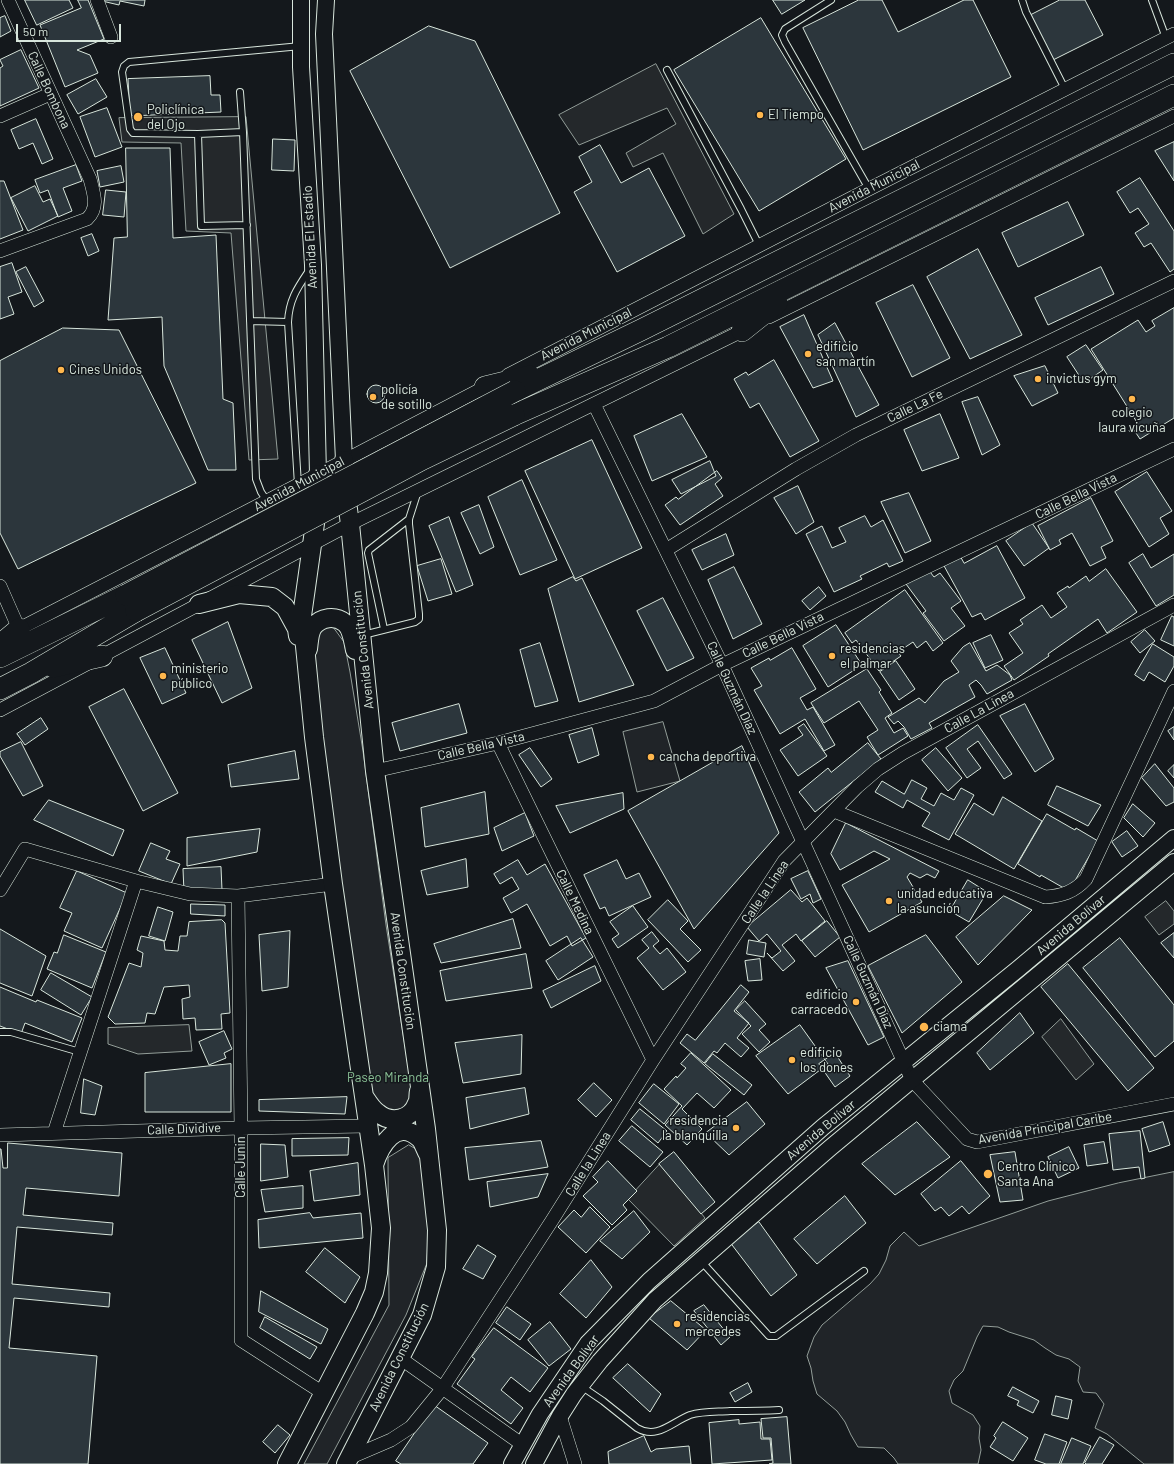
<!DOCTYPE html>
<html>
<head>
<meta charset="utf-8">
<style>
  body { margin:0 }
  #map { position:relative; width:1174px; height:1464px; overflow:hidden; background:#14181c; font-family:Barlow,sans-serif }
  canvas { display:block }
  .scale { position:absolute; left:16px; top:24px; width:105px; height:18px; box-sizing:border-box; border:2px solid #d8e6dc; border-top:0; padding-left:5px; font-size:12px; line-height:14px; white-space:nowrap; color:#d8e6dc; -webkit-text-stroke:3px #14181c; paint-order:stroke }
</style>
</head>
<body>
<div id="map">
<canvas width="1174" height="1464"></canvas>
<div class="scale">50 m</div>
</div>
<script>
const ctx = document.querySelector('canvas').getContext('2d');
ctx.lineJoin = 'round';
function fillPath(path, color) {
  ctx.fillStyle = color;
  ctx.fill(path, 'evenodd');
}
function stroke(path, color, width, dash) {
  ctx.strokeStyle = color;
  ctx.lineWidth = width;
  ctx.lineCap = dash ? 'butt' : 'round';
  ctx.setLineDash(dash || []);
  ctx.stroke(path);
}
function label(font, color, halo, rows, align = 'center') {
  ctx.font = font + ' Barlow,sans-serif';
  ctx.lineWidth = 3;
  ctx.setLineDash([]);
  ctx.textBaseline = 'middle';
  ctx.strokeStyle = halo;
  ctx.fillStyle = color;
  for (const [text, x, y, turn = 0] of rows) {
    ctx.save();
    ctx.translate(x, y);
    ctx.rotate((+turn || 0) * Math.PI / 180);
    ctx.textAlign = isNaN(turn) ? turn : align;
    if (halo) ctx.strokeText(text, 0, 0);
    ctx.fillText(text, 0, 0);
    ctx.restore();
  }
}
const green = new Path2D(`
  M333,627L344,642L350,672L363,751L386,925L412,1091L407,1107C390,1116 386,1110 372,1100L318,729L312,641L320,628Z
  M663,722L680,781L637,792L623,732Z
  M409,1145L423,1153L430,1204L427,1263L406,1315L327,1464H304L389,1305L388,1158Z
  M1174,1172V1464H1144L1107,1434L1095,1428L1104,1404L1096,1393L1083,1392L1078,1381L1080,1367L1069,1359L1056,1355L1045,1348L1034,1340L1009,1332L998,1327L983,1326L977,1337L963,1371L954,1380L949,1391L952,1403L973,1415L980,1426L979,1438L981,1450L978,1464H898L894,1458L884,1448L858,1447L851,1435L845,1422L837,1411L817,1394L813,1381L811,1368L807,1356L814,1337L822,1325L870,1284L879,1274L886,1260L890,1246L904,1232L919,1246L1048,1201L1118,1183Z`);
const parking = new Path2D(`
  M656,64L734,214L703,234L663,153L633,167L626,153L676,124L667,108L579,145L559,115Z
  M246,117L278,459L249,460L231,233L186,231L181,143L122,142L119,118Z
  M1166,901L1174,911V924L1159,935L1145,917Z
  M1061,1019L1094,1064L1076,1080L1042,1037Z
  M189,1025L192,1051L138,1054L108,1044V1028Z
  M661,1163L705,1218L674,1246L628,1199Z`);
const building = new Path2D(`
  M25,0H69L73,8L37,25Z
  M78,0H88L104,39L77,50L90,55L98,73L65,87L40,25L81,8Z
  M102,0H145L144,6L120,1L119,5L102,1Z
  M773,0H805L782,14Z
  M859,0H882L898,32L964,0H973L1011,77L863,150L803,28Z
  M1060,0H1085L1103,35L1053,60L1031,15Z
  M5,16L11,31L0,37V18Z
  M761,18L846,159L759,211L674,70Z
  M429,26L475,41L560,213L450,268L350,71Z
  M21,50L39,88L0,106V68L3,66L0,60Z
  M210,76L211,95H220L221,112L130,116L128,79Z
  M96,79L107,97L78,114L67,95Z
  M107,108L122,147L95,157L80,117Z
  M36,119L53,159L42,164L33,143L19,149L11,130Z
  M273,139L295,140L294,171L272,170Z
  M1174,142V181L1155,151Z
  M600,145L621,183L649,168L685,236L617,272L574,192L592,182L579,157Z
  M126,148H170L173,238L216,235L223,399L233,403L236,470H208L164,366L162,317L108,320L114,238L127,237Z
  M76,165L82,181L63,188L72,211L58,217L48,190L40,193L35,180Z
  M121,166L124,182L100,187L97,171Z
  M1140,178L1174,231V269L1170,272L1151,243L1144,247L1135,233L1149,224L1138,208L1130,213L1117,192Z
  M0,181H4L23,230L0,239Z
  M35,186L43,202L50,199L58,216L28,231L11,198Z
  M106,190L126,192L124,217L103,215Z
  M1068,202L1084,235L1018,267L1002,233Z
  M92,234L99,251L88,256L81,238Z
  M978,249L1022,335L970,359L927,277Z
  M12,263L22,292L8,297L14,314L0,319V267Z
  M26,267L44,301L34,307L16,272Z
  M1101,267L1114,294L1048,325L1035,298Z
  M913,285L950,358L912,377L876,303Z
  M1174,308V418L1140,439L1134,430L1130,432L1129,430L1138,424L1091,349L1138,320L1146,332L1155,326L1152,321Z
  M804,315L833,381L813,388L780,327Z
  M835,323L879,405L856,417L818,335Z
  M63,328L119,330L196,483L18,569L0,533V361Z
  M1086,345L1103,370L1084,383L1067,357Z
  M774,360L819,441L790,457L759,403L750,408L734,379L746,372L748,375Z
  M1045,366L1058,393L1032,406L1014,376Z
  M367 394a9 9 0 1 1 18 0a9 9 0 1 1-18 0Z
  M978,397L1000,445L982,455L962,402Z
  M682,414L707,457L652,481L634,436Z
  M940,414L959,458L922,471L904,430Z
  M592,440L642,548L575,579L525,471Z
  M710,461L716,476L681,494L672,480Z
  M717,471L722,478L715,484L723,496L680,525L665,505L676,497L678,499Z
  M1147,472L1172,511L1160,518L1169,534L1149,547L1115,492Z
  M522,480L557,560L520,575L488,497Z
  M798,486L814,522L796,534L774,498Z
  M909,493L931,541L905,553L881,502Z
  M1091,498L1113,541L1101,547L1106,558L1090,566L1072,533L1059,540L1061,544L1050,550L1038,526Z
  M479,505L494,547L480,554L461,513Z
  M865,516L871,527L883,520L903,561L889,567L887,563L860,576L862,579L834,592L806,534L822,526L832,548L846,542L839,528Z
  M449,517L473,585L456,592L429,526Z
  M1032,523L1049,548L1024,566L1006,541Z
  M726,534L734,555L702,570L692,550Z
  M997,546L1025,598L985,620L981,613L972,617L943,564L959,554L964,563Z
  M1143,554L1151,568L1174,554V595L1156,606L1129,563Z
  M441,559L452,594L428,601L417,566Z
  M734,567L762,624L733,639L708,580Z
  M927,568L934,577L940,573L961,601L951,608L965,626L944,641L923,613L926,611L906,584Z
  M1106,569L1137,612L1107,633L1098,619L1048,654L1049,656L1014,680L1004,666L1023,653L1009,633L1023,624L1020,620L1042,605L1051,618L1067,607L1057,593L1068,586L1069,588L1086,576L1089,581Z
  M573,577L576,581L582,578L634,685L579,702L548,589Z
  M819,587L826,596L810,610L802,601Z
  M905,590L943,643L933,651L926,641L917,648L913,642L898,652L901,656L879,671L856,640L852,643L845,633Z
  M663,598L694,658L667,671L637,611Z
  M1172,616L1174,617V646L1161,640Z
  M228,622L252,688L222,703L192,640Z
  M836,625L862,665L828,687L803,646Z
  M1145,630L1155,641L1140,653L1131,642Z
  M991,635L1003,660L985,668L973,643Z
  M540,643L558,701L535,707L520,650Z
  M970,643L986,671L997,665L1010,675L1012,680L987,694L981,685L976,680L969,685L975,697L929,723L932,728L911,739L904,727L898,721L894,724L888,717L919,698L925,703L944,681L959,672L951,661L963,647Z
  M1153,644L1174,657V666L1165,682L1149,672L1144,681L1135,675Z
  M165,648L186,693L162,704L140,658Z
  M792,648L816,689L800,698L807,710L813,707L835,745L824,751L805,719L780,734L754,690L762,686L751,668L769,658L770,660Z
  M896,661L915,689L899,700L880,672Z
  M867,669L881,690L879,692L892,713L885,718L894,733L903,728L908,736L878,755L867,737L878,730L859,701L824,723L811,703Z
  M124,689L178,793L143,811L89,707Z
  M459,704L467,733L400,751L392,723Z
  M1025,704L1054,759L1035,772L1000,716Z
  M41,718L48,729L25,745L17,734Z
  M804,724L827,756L798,776L780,750L803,735L798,728Z
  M978,725L1012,774L1004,779L978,741L967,749L981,768L967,778L946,748Z
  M1174,727V740L1168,731Z
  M592,728L599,755L578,763L569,735Z
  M21,742L43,786L23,796L0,756V752Z
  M868,743L881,759L815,812L799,792L828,768L831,772Z
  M742,746L779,833L694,929L628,811Z
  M530,748L552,779L541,787L519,755Z
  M936,748L962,778L948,791L922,760Z
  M295,751L299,779L231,787L228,765Z
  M1155,764L1174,788V802L1166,806L1142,778Z
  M1174,765V778L1168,771Z
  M912,780L927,788L921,799L934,806L941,793L954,800L961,788L974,795L949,840L922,826L930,813L907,800L903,808L875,792L882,781L904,794Z
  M1057,786L1101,805L1088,826L1048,805Z
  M485,792L489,834L425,847L421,808Z
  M623,793L624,809L570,833L556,806Z
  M1003,797L1042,821L1014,869L955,834L974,803L993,815Z
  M49,800L124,830L113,856L34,820Z
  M1133,804L1155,823L1143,837L1124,818Z
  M525,813L534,836L502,851L494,828Z
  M1047,814L1075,830L1076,828L1098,841L1069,891L1041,875L1040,877L1018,864Z
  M846,823L939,871L935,878L927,874L920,878L910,873L907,877L922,902L869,932L842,885L890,859L874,851L840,870L831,854Z
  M260,829L257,852L187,866V838Z
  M1127,831L1138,846L1122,857L1112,842Z
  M151,843L170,851L166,859L180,864L171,884L139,871Z
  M466,859L468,887L427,895L421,871Z
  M518,860L527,875L545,864L586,938L572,946L567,936L550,946L527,904L511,913L503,898L519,889L512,877L500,884L494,874Z
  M617,860L626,879L639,873L651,897L609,916L605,907L600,909L584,875Z
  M221,867L222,890L184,892L183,869Z
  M77,871L127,893L102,948L64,931L72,913L60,908Z
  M808,871L821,899L813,903L810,894L801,899L791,879Z
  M968,880L987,892L969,922L950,911Z
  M791,890L802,902L807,898L825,921L801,941L796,934L782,945L795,961L783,971L767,953L772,958L781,951L767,934L759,941L747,927Z
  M1004,896L1032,910L978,965L956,937Z
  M668,900L688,921L680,929L701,950L688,962L648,920Z
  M191,904L225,905V916L191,914Z
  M633,906L648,927L618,948L612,939L619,934L610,922Z
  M158,907L173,912L165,941L149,936Z
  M513,919L521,948L441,963L434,944Z
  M222,920L225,923L230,1013L221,1014L222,1029L196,1030L195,1018L183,1019L182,999L190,997L189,985L164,987L155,1014L147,1013L145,1023L115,1024L108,1017L129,963L141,967L143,953L137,950L141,936L164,941L165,950L178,951L180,936H187L189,922Z
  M827,921L840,937L815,957L802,941Z
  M0,929L46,956L32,996L0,983Z
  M290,931L288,987L262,991L259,935Z
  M652,932L659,941L653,946L660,954L667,948L686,972L663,990L637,958L649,948L642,940Z
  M1174,933V958L1161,943Z
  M64,935L106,952L92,988L47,969L54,952L57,953Z
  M926,935L962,982L902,1033L868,966Z
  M581,938L593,957L558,980L546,961Z
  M1120,938L1174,1005V1041L1155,1057L1083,968Z
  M749,940L766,943L764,957L747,954Z
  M526,954L532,988L446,1001L440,971Z
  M760,959L762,980L748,981L745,961Z
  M848,961L884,1037L868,1045L826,968Z
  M1068,964L1154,1068L1128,1091L1041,987Z
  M595,966L601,981L551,1008L543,991Z
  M51,973L92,997L81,1015L41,990Z
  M741,985L749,992L734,1011L749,1023L737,1038L749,1048L741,1057L725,1043L717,1053L714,1051L704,1063L680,1043L687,1034L695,1040Z
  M0,987L36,1002L37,1000L82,1018L72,1042L25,1023L21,1034L0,1026Z
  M745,1001L766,1024L759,1030L770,1042L759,1052L742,1034L751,1026L736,1010Z
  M1020,1013L1034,1033L990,1070L977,1053Z
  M800,1025L828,1064L788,1094L756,1056Z
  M224,1031L232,1049L224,1053L226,1058L209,1065L199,1042Z
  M522,1035L521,1074L463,1083L455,1043Z
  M691,1053L731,1090L714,1108L697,1093L682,1109L702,1129L687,1145L665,1125L682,1106L664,1089L676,1076L677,1078L686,1068L681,1064Z
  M835,1053L850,1076L835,1087L819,1064Z
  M713,1054L752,1085L744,1095L705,1064Z
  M231,1064V1112H145V1073Z
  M84,1079L102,1086L95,1115L81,1113Z
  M594,1083L612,1100L596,1117L578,1100Z
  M654,1084L679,1104L664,1124L639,1103Z
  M525,1088L529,1114L470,1129L466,1098Z
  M347,1097L345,1114L259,1111V1100Z
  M747,1102L765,1124L729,1155L706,1133Z
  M640,1109L667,1131L658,1143L631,1120Z
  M917,1122L950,1157L895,1195L862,1164Z
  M1163,1122L1170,1145L1149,1152L1142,1129Z
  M632,1126L663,1152L650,1167L619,1141Z
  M1140,1131L1145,1178L1141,1179L1139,1167L1113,1170L1109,1134Z
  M349,1138L348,1155L292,1156V1139Z
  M541,1141L548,1167L469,1180L465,1148Z
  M1104,1142L1108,1163L1087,1166L1084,1145Z
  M8,1143L122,1153L119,1196L26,1188L23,1215L113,1223L112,1235L17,1227L12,1284L110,1293L109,1307L14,1298L9,1348L97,1356L88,1464H0V1149H1L3,1168H7Z
  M261,1144L285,1145L288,1177L261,1181Z
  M1069,1147L1079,1168L1058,1178L1048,1157Z
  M674,1152L715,1202L701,1214L659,1164Z
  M1015,1152L1023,1200L1000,1202L990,1155Z
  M608,1161L637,1191L623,1205L627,1210L612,1225L583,1196L598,1182L593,1177Z
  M961,1161L990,1196L969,1214L962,1206L949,1216L941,1207L935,1211L921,1194Z
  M358,1163L360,1195L314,1201L310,1171Z
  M548,1174L538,1197L490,1207L487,1182Z
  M303,1186V1208L265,1212L261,1190Z
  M845,1196L866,1223L817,1264L794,1239Z
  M590,1207L610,1227L586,1253L558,1227L574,1210L581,1217Z
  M634,1211L650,1232L622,1259L600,1241Z
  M310,1213L313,1218L361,1213L363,1238L259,1248L258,1220Z
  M759,1222L797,1275L771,1296L729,1241Z
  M478,1245L496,1256L483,1279L463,1269Z
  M325,1248L360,1277L345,1303L306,1272Z
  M591,1260L612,1287L586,1318L560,1294Z
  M261,1291L328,1329L321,1344L259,1312Z
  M671,1301L706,1330L687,1350L649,1318Z
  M704,1305L730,1337L721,1345L694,1311Z
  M507,1307L531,1324L520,1340L496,1323Z
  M265,1317L317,1347L310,1359L260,1328Z
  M550,1322L571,1349L549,1366L528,1340Z
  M494,1328L548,1368L530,1392L511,1377L501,1390L523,1408L511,1424L457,1384L475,1359L472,1357Z
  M628,1364L661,1394L650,1412L613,1378Z
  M748,1383L752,1392L735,1402L730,1393Z
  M1013,1387L1039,1401L1033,1413L1017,1405L1019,1401L1008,1396Z
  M1056,1396L1072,1400L1068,1419L1052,1415Z
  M434,1405L488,1443L473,1464H401L396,1461Z
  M787,1417L791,1464H769L773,1463L771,1438H763L761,1419Z
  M739,1420V1424L760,1422L761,1439H770L772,1460L712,1464L709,1423Z
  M1003,1422L1028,1438L1013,1461L990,1447L996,1438L994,1436Z
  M278,1425L290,1435L275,1453L263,1442Z
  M1045,1434L1067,1442L1059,1464H1046L1035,1460Z
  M644,1436L651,1452L656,1449L689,1446L691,1464H609L608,1452Z
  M1100,1437L1114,1445L1102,1464H1086L1085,1463Z
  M1072,1438L1091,1446L1083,1464H1061Z`);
const service = new Path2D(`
  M831,0L785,29L782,35L785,42L869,189
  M1022,0L1026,12L1065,89
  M1152,0L1166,38
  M667,70L741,209L759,245
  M240,92L243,132L256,479L261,492L267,501
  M243,132L198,134L133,133L130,129L122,72L124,66L129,62L301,46
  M198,134L201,226L247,225
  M250,321L288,322
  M298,485L288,322C289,299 298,287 310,269
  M384,629L368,553L369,550L409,519
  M363,635L415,622L419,619V614L409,524V519L418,491
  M0,1032H11L80,1052
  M701,1261L769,1336H776L864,1271
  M581,1386L603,1401L637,1428C657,1440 672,1422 690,1415C703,1411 717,1412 730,1411C746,1411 763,1411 779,1410`);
const minor = new Path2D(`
  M97,0L111,37
  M0,116L50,94
  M0,251L87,219C99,208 94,194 90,179L8,0
  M769,317L1174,116
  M508,375L869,189L1174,34
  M594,404L722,665L912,1080L967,1139L977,1142L1174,1104
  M666,550L796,469L856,435L1174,281
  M0,586L19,629
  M13,632L267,501L491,384
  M0,710L350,524L748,328
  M498,743L653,1060
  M375,771L498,743L654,701L722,665L1174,449
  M834,811L1045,897C1062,896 1074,892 1086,879L1174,691
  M0,890L25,849L136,881L190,894L238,896L333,884
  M238,896L241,1128V1340L323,1393
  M54,1133L136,881
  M0,1135L241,1128L367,1126
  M400,1358L523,1445
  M560,1416L575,1464
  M349,1458L391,1440L411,1427L442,1389L551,1222L653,1060L784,861L857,787L878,769L903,753L1174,605`);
const tertiary = new Path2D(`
  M301,0V67L313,265L318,474
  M326,0L324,34L344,460
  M512,1464L540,1414L588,1343L649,1281L823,1127L1018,969L1174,838
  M534,1464L560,1416L574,1394L600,1361L655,1300L830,1148L1174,862`);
const secondary = new Path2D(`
  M344,460L345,487L350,524L375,771L426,1129L437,1230L436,1267L422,1315L346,1464
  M199,604L239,594L272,597L285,607L297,629L298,636
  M308,649C309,642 309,633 313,627C321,617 335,615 345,623C352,629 353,641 355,650
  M364,1096C368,1102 372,1109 378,1113C391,1124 411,1120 417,1103C419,1100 418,1095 419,1091
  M374,1165C380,1146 396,1118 419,1138C423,1141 425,1149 428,1154
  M287,1464L365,1313L374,1292L378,1273L381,1228L374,1165L333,884L314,737L302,616L318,502V474`);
const trunk = new Path2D(`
  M742,331L777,303
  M485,387L530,376
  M515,391L641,330L1174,64
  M514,415L668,347L1174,95
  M0,645L19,629
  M0,657L126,595
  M53,667L102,656
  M0,689L31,673L136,611`);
const trunkBridge = new Path2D(`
  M126,595L515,391
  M136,611L423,459L514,415`);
const markers = [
  [760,115,4,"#ffb74d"],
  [138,117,5,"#ffb74d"],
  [808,354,4,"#ffb74d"],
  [61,370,4,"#ffb74d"],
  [1038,379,4,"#ffb74d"],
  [373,397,4,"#ffb74d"],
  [1132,399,4,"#ffb74d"],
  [832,656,4,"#ffb74d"],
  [163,676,4,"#ffb74d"],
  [651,757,4,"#ffb74d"],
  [889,901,4,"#ffb74d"],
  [856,1002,4,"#ffb74d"],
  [924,1027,5,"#ffb74d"],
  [792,1060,4,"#ffb74d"],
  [736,1128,4,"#ffb74d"],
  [988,1174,5,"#ffb74d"],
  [677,1324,4,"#ffb74d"]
];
const streetNames = [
  ["Calle Bombona",49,90,65],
  ["Avenida Municipal",874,186,-27],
  ["Avenida El Estadio",310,237,-93],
  ["Avenida Municipal",586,334,-27],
  ["Calle La Fe",915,406,-26],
  ["Avenida Municipal",299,484,-28],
  ["Calle Bella Vista",1076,496,-26],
  ["Calle Bella Vista",783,635,-26],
  ["Avenida Constitución",363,650,-96],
  ["Calle Guzmán Díaz",732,688,65],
  ["Calle La Línea",979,711,-29],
  ["Calle Bella Vista",481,746,-13],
  ["Calle la Linea",765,892,-56],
  ["Calle Medina",575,902,64],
  ["Avenida Bolívar",1071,925,-40],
  ["Avenida Constitución",403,971,82],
  ["Calle Guzmán Díaz",868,982,65],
  ["Avenida Principal Caribe",1045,1128,-10],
  ["Calle Dividive",184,1129,-2],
  ["Avenida Bolívar",821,1130,-40],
  ["Calle la Linea",588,1164,-58],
  ["Calle Junin",241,1167,-90],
  ["Avenida Constitución",399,1357,-64],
  ["Avenida Bolívar",571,1371,-54]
];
const poiNames = [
  ["Policlínica",147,110],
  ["del Ojo",147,125],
  ["El Tiempo",768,115],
  ["edificio",816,347],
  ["san martín",816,362],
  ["Cines Unidos",69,370],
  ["invictus gym",1046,379],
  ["policía",381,390],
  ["de sotillo",381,405],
  ["colegio",1132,413,"center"],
  ["laura vicuña",1132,428,"center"],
  ["residencias",840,649],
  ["el palmar",840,664],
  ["ministerio",171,669],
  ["público",171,684],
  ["cancha deportiva",659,757],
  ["unidad educativa",897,894],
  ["la asunción",897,909],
  ["edificio",848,995,"right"],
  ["carracedo",848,1010,"right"],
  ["ciama",933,1027],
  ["edificio",800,1053],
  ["los dones",800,1068],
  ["residencia",728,1121,"right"],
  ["la blanquilla",728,1136,"right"],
  ["Centro Clínico",997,1167],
  ["Santa Ana",997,1182],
  ["residencias",685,1317],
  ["mercedes",685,1332]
];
const parkNames = [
  ["Paseo Miranda",388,1078]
];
fillPath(green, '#202428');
stroke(green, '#939e99', 1);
fillPath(parking, '#24282b');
stroke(parking, '#939e99', 1);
fillPath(building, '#2c363c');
stroke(building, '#d8e6dc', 1);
stroke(service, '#d8e6dc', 8);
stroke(minor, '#d8e6dc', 14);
stroke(tertiary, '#d8e6dc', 18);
stroke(secondary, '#d8e6dc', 20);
stroke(trunk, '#d8e6dc', 22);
stroke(service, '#14181c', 6);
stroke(minor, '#14181c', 13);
stroke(tertiary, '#14181c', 16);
stroke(secondary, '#14181c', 18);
stroke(trunk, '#14181c', 21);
stroke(trunkBridge, '#d8e6dc', 22, []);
stroke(trunkBridge, '#14181c', 21);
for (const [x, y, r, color] of markers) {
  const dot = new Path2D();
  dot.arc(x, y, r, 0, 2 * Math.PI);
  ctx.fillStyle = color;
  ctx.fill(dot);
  stroke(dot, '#14181c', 1.5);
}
label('13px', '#d8e6dc', '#14181c', streetNames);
label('13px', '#d8e6dc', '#14181c', poiNames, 'left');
label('13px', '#8ac095', '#14181c', parkNames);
</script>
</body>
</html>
